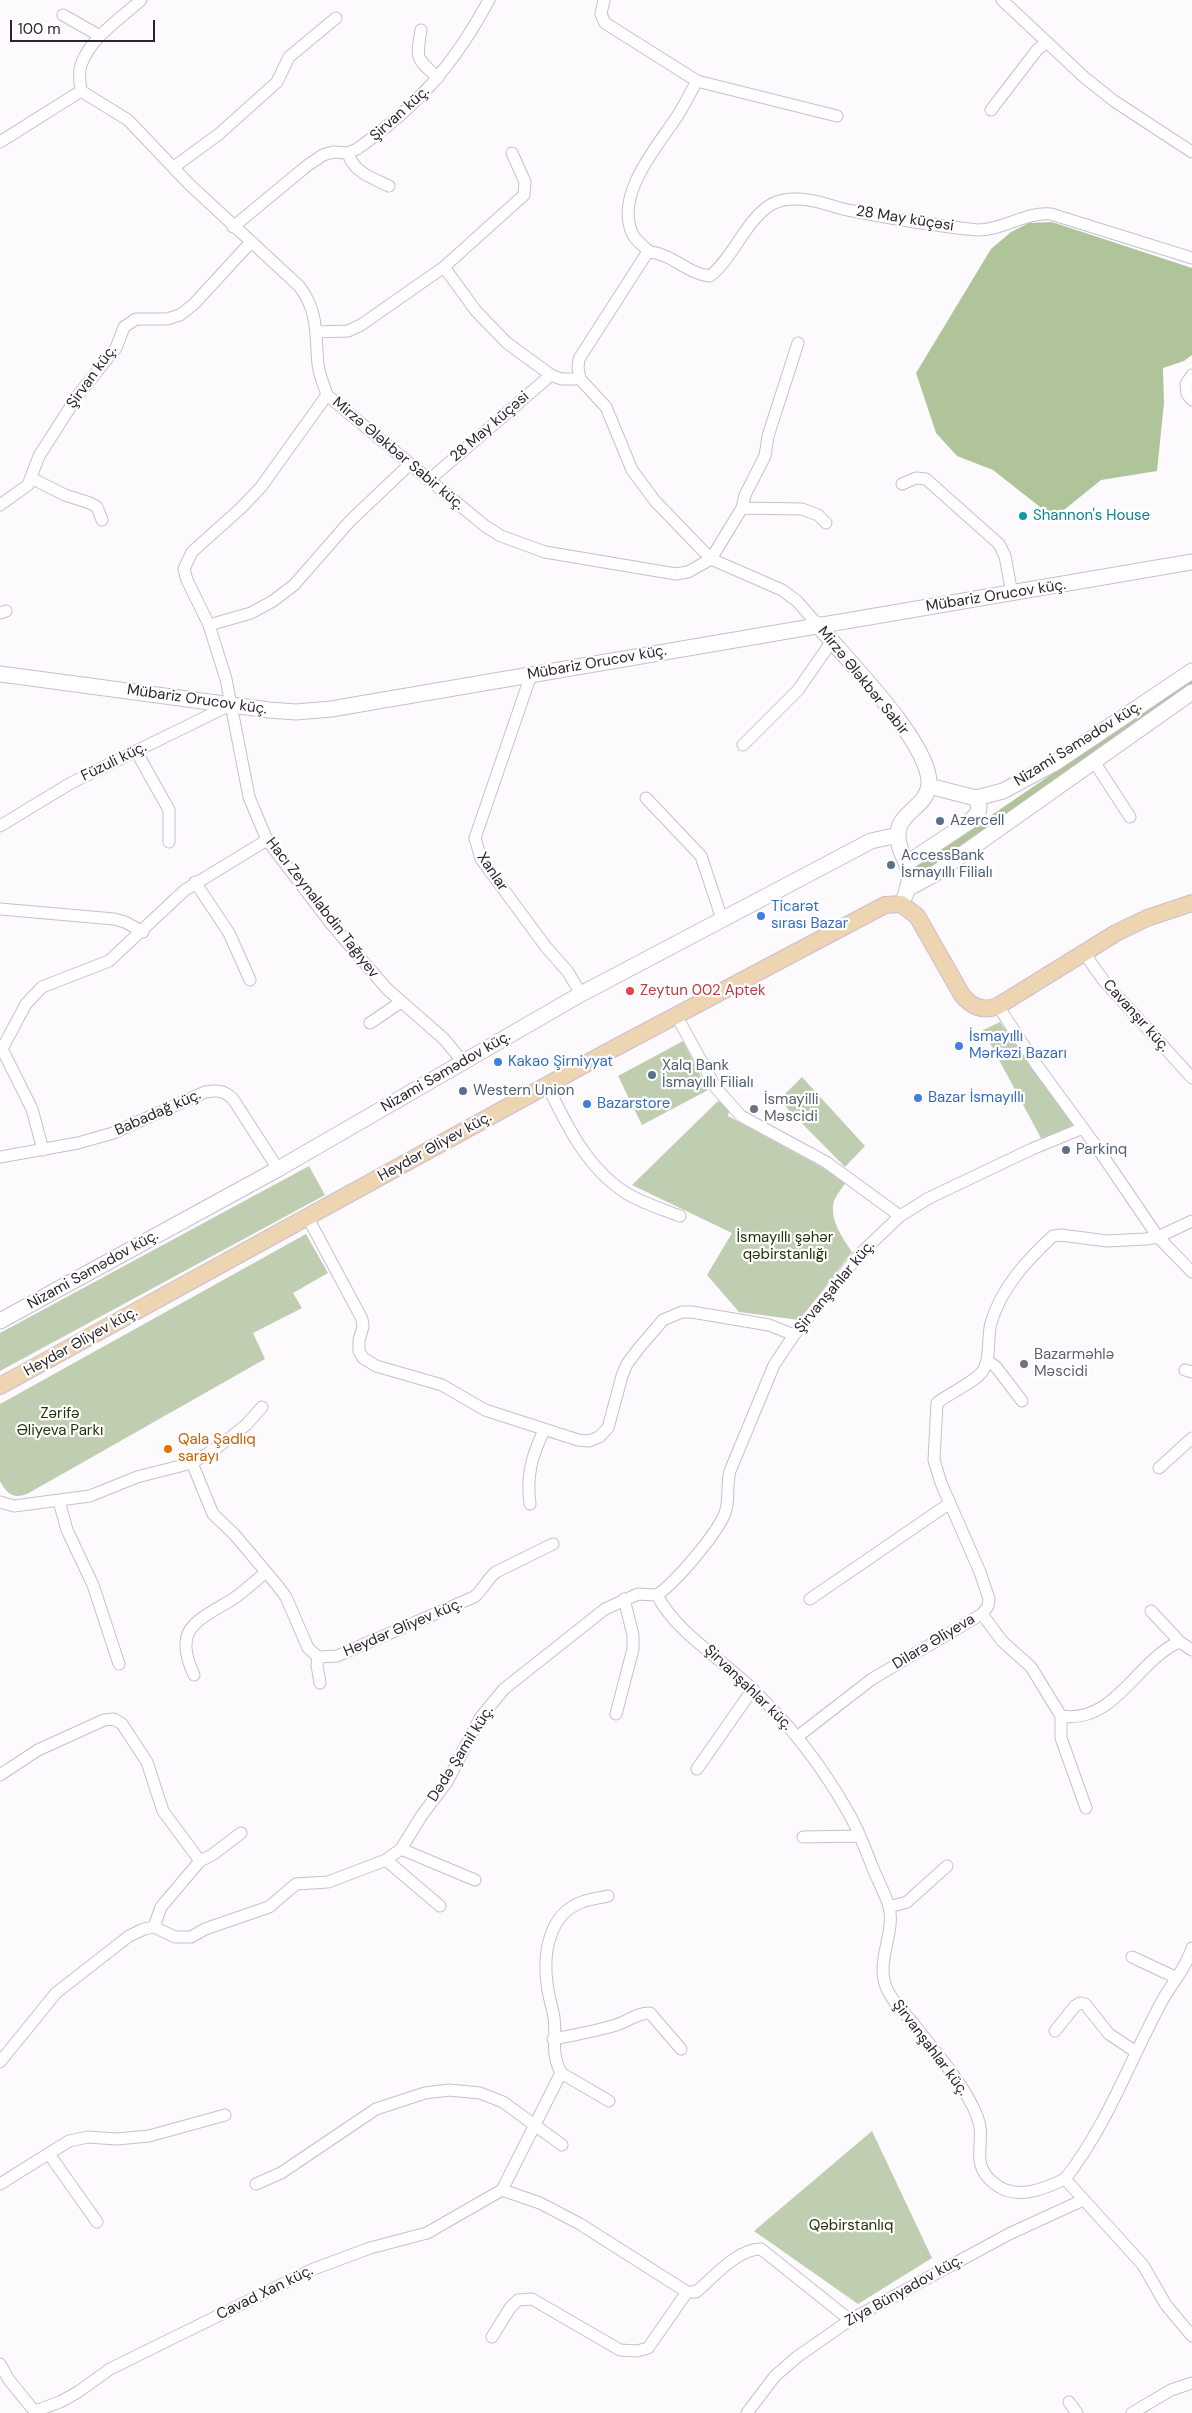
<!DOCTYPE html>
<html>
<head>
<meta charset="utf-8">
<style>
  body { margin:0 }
  #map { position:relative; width:1192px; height:2413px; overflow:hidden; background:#fdfafe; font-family:"DM Sans",sans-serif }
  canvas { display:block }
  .scale { position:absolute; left:10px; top:20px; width:145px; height:22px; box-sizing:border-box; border:2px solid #2a242b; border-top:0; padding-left:6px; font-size:15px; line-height:18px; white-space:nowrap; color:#2a242b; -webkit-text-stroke:4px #fff; paint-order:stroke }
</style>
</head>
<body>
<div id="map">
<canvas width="1192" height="2413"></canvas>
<div class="scale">100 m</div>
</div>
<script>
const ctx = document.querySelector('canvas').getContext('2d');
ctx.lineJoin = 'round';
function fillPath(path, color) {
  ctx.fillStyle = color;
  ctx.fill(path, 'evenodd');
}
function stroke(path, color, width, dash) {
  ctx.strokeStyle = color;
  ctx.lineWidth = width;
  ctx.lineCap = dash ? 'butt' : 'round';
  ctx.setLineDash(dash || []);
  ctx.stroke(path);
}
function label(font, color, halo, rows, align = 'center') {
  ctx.font = font + ' "DM Sans",sans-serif';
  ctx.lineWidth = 4.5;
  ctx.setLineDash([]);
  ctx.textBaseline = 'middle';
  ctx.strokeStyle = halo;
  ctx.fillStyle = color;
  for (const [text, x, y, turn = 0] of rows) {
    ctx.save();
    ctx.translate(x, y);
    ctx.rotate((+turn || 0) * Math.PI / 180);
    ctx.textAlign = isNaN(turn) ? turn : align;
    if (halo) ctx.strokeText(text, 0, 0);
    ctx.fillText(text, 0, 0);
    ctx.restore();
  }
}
const green = new Path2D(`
  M1000,1022L1074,1125L1042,1140L983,1030Z
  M683,1041L708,1090L642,1125L618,1076Z
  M802,1077L865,1146L845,1167L779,1100Z
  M718,1101L730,1108L728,1116L847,1181C843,1187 836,1195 834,1201C829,1220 843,1238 852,1252L799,1320L739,1312L707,1275L732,1233L632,1185Z
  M309,1166L325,1195L0,1371V1333Z
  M306,1234L328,1273L293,1293L302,1308L253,1333L265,1359L27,1494C13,1499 7,1494 0,1481V1404Z
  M872,2131L932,2258L858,2304L754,2231Z`);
const forest = new Path2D(`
  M1052,222L1192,268V355L1184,361L1163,368L1164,403L1157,471L1101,480L1054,518L993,470L957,456L936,433L916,373L991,249L1011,232L1029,223Z
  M1192,679V687L919,876L915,867Z`);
const minor = new Path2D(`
  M604,0L601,14L605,23L697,81L837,116
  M1002,0L1084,77L1114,101L1192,152
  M63,15L100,36
  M421,30C416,60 416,58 438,78
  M81,91C80,83 78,73 81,65C90,38 121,18 141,0
  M991,110L1037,50L1047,42
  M0,142L81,91L128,120L189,184L299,286C319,312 315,334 318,364C319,375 324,385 327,395L485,526L501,536L545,552L676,574L688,572L711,559L742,508L745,495L765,456L768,436L798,343
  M348,153C353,172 372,178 389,186
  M174,167L219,134L277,82L289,57L336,18
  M233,227L308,165L323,155L333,152L348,153L357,149C417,107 454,65 489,0
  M650,252C644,247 635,240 632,233C615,193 658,146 678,115C685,104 690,93 697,81
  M444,267L476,311L507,343L551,375L561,379H580
  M317,332L348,331L361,325L444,267L524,195L525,182L512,153
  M1192,375L1186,384L1187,394L1192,400
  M327,395L261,487L241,508L192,552L184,569L187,580L209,625L226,679L249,797L267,840L332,925L387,989L444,1039L463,1062
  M31,478L65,495L90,503L97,507L102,520
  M429,480L551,375
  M902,484L916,478L926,479L999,544L1005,556L1012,594
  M0,505L28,485L39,456L78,395L116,348L124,327L136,319H167L180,315L194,304L251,242
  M742,508L802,509L818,515L826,523
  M0,613L6,611
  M817,624L797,601L782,590L711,559L655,501L632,470L606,407L580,379L578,368L579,359L645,256L650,252C672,254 688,274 710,276C734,257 746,219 772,204C779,200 789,199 798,199C818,199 834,208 853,211C894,219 936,226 978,230C1004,230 1024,212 1051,214L1192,258
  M209,625L251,613L273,601L294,585L350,521L410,464
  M531,675L475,838L481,859L546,947L568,972L581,994
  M743,745L798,690L832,641
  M136,751L169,810V842
  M1093,760L1130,817
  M646,798L701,856L722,919
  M0,826L71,783L230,705
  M195,882L229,933L250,980
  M0,909L114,919L125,922L143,932
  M1084,953L1104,981L1192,1078
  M998,1006L1036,1064L1096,1146L1158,1237L1192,1272
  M676,1015L716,1088L741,1116L826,1162L900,1216
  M370,1023L401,1002
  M547,1085C567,1126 587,1168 626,1193C642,1203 662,1209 680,1216
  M1083,1128L1032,1149L929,1198L900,1216L859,1255L794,1335L774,1365L730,1471C726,1485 730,1499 725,1513C717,1534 676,1582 657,1595C675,1631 720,1658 749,1686C788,1722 822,1766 848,1812C858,1829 865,1848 872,1866C877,1879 885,1893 889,1906C895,1931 879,1956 884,1980C887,1996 902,2010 912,2022C933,2049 965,2085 977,2116C988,2142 967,2163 995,2184C1016,2201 1044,2189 1065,2179L1143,2265L1166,2305L1192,2336
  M43,1150L32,1109L2,1049L26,1004L42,987L109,961L185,890L267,840
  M0,1157L78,1143L113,1133L205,1092C217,1090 224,1090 233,1099L278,1169
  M308,1218L362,1319L363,1327L359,1340V1351L363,1358L376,1366L442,1385L485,1410L578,1440L589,1441L599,1437L608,1428L622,1376L627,1364L639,1348L663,1320L682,1312H692L769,1325L794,1335
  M987,1360L996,1367L1022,1401
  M1185,1370L1192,1372
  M192,1463L213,1514L234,1534L277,1585L286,1597L308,1648L318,1657L337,1656L474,1597C483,1590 487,1579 496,1572L553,1544
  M1159,1468L1192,1438
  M59,1501L67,1530L93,1585L119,1664
  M0,1502L14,1506L90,1496L137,1477L192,1463L218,1447L246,1425L262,1407
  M530,1504C526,1475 532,1456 544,1430
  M810,1599L950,1503
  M1151,1611L1180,1642
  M982,1614L988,1606L989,1599L980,1572L941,1483L934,1460L937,1403C949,1393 978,1381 984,1369C991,1356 987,1337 991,1323C1001,1288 1027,1260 1053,1236L1061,1235L1107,1241L1146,1239L1158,1237L1192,1221
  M318,1657L317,1665L320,1683
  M194,1675C172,1628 197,1621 233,1599C244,1592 255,1581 266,1572
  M616,1714L633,1649V1635L624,1599
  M1061,1716V1738L1086,1808
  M797,1737L872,1679L982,1614L1002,1641L1031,1667L1061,1716C1112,1724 1134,1667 1173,1645L1180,1642L1192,1650
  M697,1769L753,1689
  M0,1775L38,1750L104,1720L114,1719L122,1724L147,1762L163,1811L200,1861
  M803,1837L859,1836
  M401,1849L475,1880
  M386,1860L440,1906
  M889,1907L907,1902L947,1866
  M154,1927L161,1907L200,1861L212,1855L241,1833
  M1132,1957L1177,1978
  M1055,2031L1075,2006L1080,2003L1085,2004L1109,2034L1136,2052
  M553,2039C575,2035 596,2031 616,2025C629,2021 636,2013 650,2013L681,2049
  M0,2062L56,1993L129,1936L144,1929L154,1927L175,1937H191L205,1929L269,1907L296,1884L328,1882L386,1860L401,1849L422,1815L447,1782L480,1718L504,1689L605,1609L638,1594L657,1595
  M561,2073L609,2101
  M49,2154L97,2222
  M1065,2179C1107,2126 1130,2060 1162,2001C1172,1983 1186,1968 1192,1948
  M0,2184L69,2141L88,2137L117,2139L149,2136L225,2115
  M256,2184L281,2173L376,2109L425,2093L449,2090L480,2093L503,2102L562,2145
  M502,2190L540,2203L580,2224L687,2292H696C714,2277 737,2249 761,2249L850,2320
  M492,2337L510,2308L518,2300L532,2299L620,2350L637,2351L648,2348L687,2292
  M0,2364L9,2380L36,2413
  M1069,2402L1077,2413
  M35,2411L60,2402L78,2392L110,2369L311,2270L370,2248L427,2233L502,2190L561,2073C550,2051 557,2040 554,2017C552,2006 548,1995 547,1983C543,1953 549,1914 582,1902C590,1899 600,1898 608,1896
  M747,2413L775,2376L797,2357L850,2320L1009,2234L1083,2200
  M1132,2413L1171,2390L1192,2383`);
const tertiary = new Path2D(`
  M817,624C844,657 931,743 929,784C928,806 898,813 898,834C897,858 918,865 905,896
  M0,674L269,710L296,712L331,709L1192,562
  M929,786L976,798L1003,791L1055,763L1192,671
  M907,863L969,822L978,813L979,807L976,798
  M907,889L933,875L1192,692
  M0,1321L278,1169L581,994L871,841L898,835`);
const secondary = new Path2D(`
  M0,1386L611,1050L885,905L901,904L917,916L962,995C972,1007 983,1012 998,1006L1116,933L1147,918L1192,903`);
const markers = [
  [1023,516,5,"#0f9aa8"],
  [940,821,5,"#5c6f8a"],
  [891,865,5,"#5c6f8a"],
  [761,916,5,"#3f7fe0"],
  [630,991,5,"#e0444e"],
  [959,1046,5,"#3f7fe0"],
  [498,1062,5,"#3f7fe0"],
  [652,1075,5,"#5c6f8a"],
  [463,1091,5,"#5c6f8a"],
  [918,1098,5,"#3f7fe0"],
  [587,1104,5,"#3f7fe0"],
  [754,1109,5,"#6b7280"],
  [1066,1150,5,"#5c6f8a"],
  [1024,1364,5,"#6b7280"],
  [168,1449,5,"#e8710a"]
];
const streetNames = [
  ["Şirvan küç.",400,114,-42],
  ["28 May küçəsi",905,219,9],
  ["Şirvan küç.",92,377,-54],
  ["28 May küçəsi",490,427,-41],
  ["Mirzə Ələkbər Sabir küç.",398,454,40],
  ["Mübariz Orucov küç.",996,596,-9],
  ["Mübariz Orucov küç.",597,663,-10],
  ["Mirzə Ələkbər Sabir",863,681,51],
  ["Mübariz Orucov küç.",197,700,8],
  ["Nizami Səmədov küç.",1078,744,-32],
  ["Füzuli küç.",114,762,-26],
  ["Xanlar",492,872,56],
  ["Hacı Zeynalabdin Tağıyev",322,908,52],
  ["Cavanşır küç.",1136,1016,48],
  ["Nizami Səmədov küç.",446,1072,-30],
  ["Babadağ küç.",158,1113,-24],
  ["Heydər Əliyev küç.",435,1147,-29],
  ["Nizami Səmədov küç.",93,1270,-29],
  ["Şirvanşahlar küç.",835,1287,-50],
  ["Heydər Əliyev küç.",81,1342,-29],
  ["Heydər Əliyev küç.",403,1628,-23],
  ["Dilarə Əliyeva",934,1642,-31],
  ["Şirvanşahlar küç.",748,1688,44],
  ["Dədə Şamil küç.",461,1754,-58],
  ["Şirvanşahlar küç.",930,2048,53],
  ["Ziya Bünyadov küç.",904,2291,-29],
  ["Cavad Xan küç.",265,2293,-26]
];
const cultureNames = [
  ["Shannon's House",1033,516]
];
const serviceNames = [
  ["Azercell",950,821],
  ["AccessBank",901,856],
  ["İsmayıllı Filialı",901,873],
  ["Xalq Bank",662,1066],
  ["İsmayıllı Filialı",662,1083],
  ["Western Union",473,1091],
  ["Parkinq",1076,1150]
];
const shopNames = [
  ["Ticarət",771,907],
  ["sırası Bazar",771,924],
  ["İsmayıllı",969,1037],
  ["Mərkəzi Bazarı",969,1054],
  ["Kakao Şirniyyat",508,1062],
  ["Bazar İsmayıllı",928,1098],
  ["Bazarstore",597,1104]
];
const healthNames = [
  ["Zeytun 002 Aptek",640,991]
];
const worshipNames = [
  ["İsmayilli",764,1100],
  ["Məscidi",764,1117],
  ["Bazarməhlə",1034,1355],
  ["Məscidi",1034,1372]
];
const parkNames = [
  ["İsmayıllı şəhər",785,1238],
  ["qəbirstanlığı",785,1255],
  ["Zərifə",60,1414],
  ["Əliyeva Parkı",60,1431],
  ["Qəbirstanlıq",851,2226]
];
const foodNames = [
  ["Qala Şadlıq",178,1440],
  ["sarayı",178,1457]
];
fillPath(green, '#bfceb1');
fillPath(forest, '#afc599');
stroke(minor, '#ccbcd1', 13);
stroke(tertiary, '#ccbcd1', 17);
stroke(secondary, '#ccbcd1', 18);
stroke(minor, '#fff', 11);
stroke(tertiary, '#fff', 15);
stroke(secondary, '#eed5b2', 16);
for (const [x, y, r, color] of markers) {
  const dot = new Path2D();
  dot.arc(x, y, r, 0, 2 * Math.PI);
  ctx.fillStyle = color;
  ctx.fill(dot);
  stroke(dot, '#fff', 2);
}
label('15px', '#2a242b', '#fff', streetNames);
label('15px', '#0d838f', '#fff', cultureNames, 'left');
label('15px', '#4e5e75', '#fff', serviceNames, 'left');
label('15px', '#366cbe', '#fff', shopNames, 'left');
label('15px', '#be3a42', '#fff', healthNames, 'left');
label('15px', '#5b616d', '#fff', worshipNames, 'left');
label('15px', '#213504', '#fff', parkNames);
label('15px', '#c56008', '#fff', foodNames, 'left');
</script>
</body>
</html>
